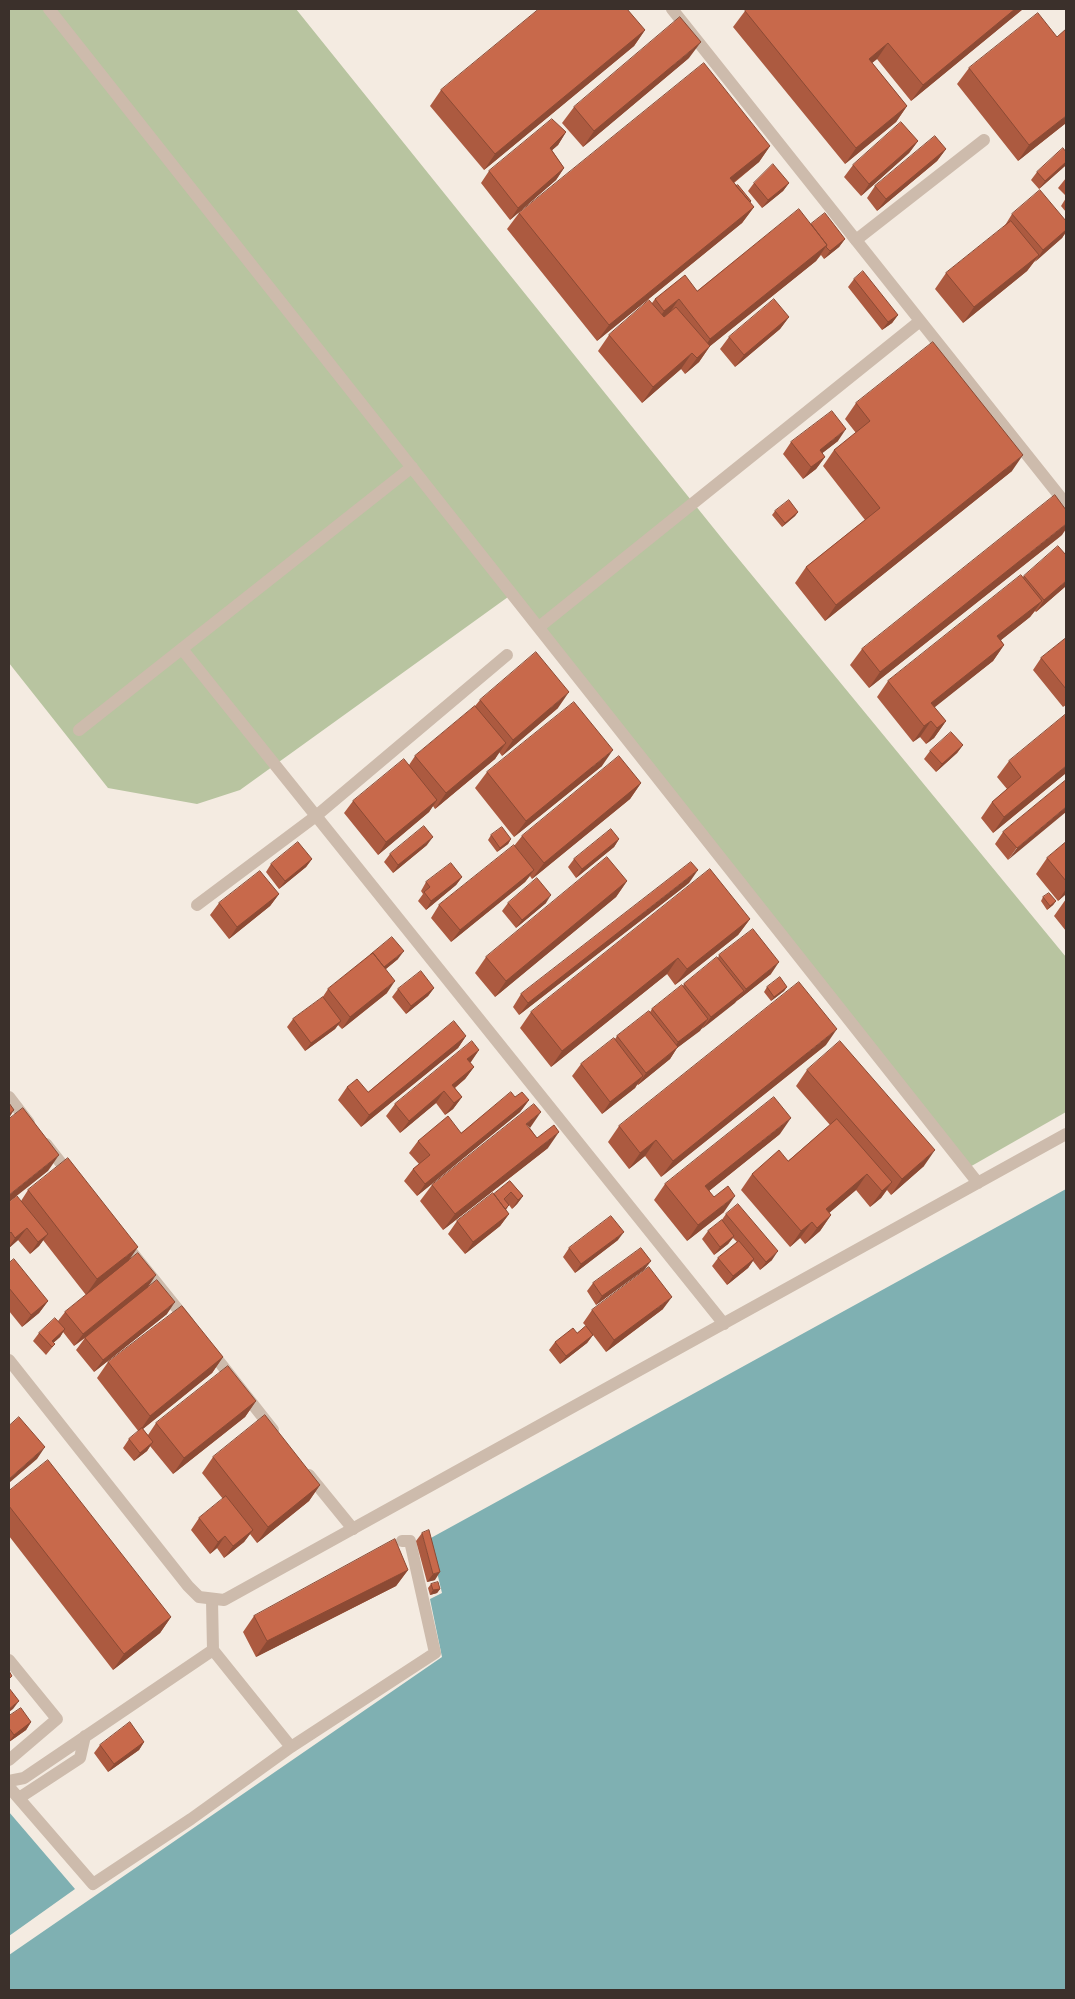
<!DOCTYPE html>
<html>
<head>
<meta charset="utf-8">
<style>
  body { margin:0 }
  #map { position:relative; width:1075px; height:1999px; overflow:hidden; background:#f4ebe1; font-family:"Nunito Sans",sans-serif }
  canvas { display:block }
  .frame { position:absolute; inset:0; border:10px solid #3b302b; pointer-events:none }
</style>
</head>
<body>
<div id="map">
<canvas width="1075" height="1999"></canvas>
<div class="frame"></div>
</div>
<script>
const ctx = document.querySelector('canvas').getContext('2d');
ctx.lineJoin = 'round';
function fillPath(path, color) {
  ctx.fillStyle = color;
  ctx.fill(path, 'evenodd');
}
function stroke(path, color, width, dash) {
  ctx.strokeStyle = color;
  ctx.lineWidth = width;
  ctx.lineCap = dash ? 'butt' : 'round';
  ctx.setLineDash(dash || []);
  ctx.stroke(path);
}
const green = new Path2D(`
  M9,9H296L728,546L1066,957V1112L968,1168L508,597L240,790L197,804L108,788L9,663Z`);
const water = new Path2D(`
  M1066,1189V1990H9V1955L442,1657L430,1599L442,1593L429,1539Z
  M9,1812L75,1889L9,1936Z`);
const minor = new Path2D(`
  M856,240L984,140
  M197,905L316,816L507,655
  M9,1097L29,1123
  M46,1144L71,1176
  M122,1240L188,1322
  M210,1350L273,1430
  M309,1475L353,1529
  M213,1650L291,1747
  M9,1660L57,1719L9,1760
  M9,1781L24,1778L213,1650L212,1600
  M9,1787L93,1884L191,1819L291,1747L435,1653L410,1541H402
  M19,1798L80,1758L85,1736`);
const tertiary = new Path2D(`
  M49,9L978,1183
  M672,9L1066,504
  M539,627L920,321
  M182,649L724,1324
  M79,730L412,467
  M9,1360L188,1586L199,1597L224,1600L1066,1134`);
const wall = new Path2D(`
  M747,9H1023L911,101L877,59L872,63L907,106L896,122L845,164L733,27L745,11Z
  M645,30L634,46L484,170L430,106L441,90Z
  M689,58L583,147L562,123L574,107Z
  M969,68L1066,123L1018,161L957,84Z
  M566,132L558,145L552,150L564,168L556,180L510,220L481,183L489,171Z
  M918,141L909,153L861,196L844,177L853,165Z
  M770,146L759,162L734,183L751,201L750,203L754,207L742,223L597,341L507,229L519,213Z
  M946,149L937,161L877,211L867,198L875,186Z
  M1066,152V164L1065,166L1039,189L1031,180L1037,172Z
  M1066,178V196L1058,188Z
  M754,183H789L783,191L762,208L748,191Z
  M1066,198V212L1061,206Z
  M1012,214L1066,221V232L1062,238L1034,262L1027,271L963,323L935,289L946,273L1004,227Z
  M811,224L845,239L839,247L824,259L821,255L816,261L710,346L699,362L685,374L681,369L642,403L598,351L609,335L652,303L655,299L697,291Z
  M854,279L898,315L892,323L882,330L848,287Z
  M789,317L780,329L735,367L720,349L729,337Z
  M856,403L1012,471L825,621L795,583L806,567L865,520L823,466L834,450L856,433L845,419Z
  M838,441L822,453L825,457L816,469L803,479L783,454L791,442Z
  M775,511L798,512L795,516L782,527L772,515Z
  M1062,535L869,688L850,665L862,649Z
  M1024,576L1066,586L1036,612L1035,611L1030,617L1001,640L1004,645L993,661L934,707L946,721L934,738L926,744L920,737L913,742L877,697L888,681Z
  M1066,638V705L1063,707L1033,670L1041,658Z
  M480,700L558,708L502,756L499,752L495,759L435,809L433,806L429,812L378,855L344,813L353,801L409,765L415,756L475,706Z
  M963,745L957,753L936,772L924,759L930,751Z
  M1009,761L1066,773L993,833L981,818L992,802L1007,789L997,777Z
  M602,766L514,837L475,788L487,772Z
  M1066,780L1008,860L995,844L1003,832Z
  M641,783L630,799L532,879L530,876L525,882L451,942L431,918L439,905L514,846L522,836Z
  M491,835L511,839L508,844L497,852L488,840Z
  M619,839L614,847L576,878L568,867L574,859Z
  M1066,842V894L1058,901L1036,874L1047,858Z
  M427,845L393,873L384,862L390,854Z
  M312,859L306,867L279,889L266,872L271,864Z
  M462,877L456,885L426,910L418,901L423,894L421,891L426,882Z
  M627,881L616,897L495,997L475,973L486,957Z
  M689,883L519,1015L513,1007L521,994Z
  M279,894L270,906L229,939L210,915L219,903Z
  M1043,897L1056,901L1053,905L1047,910L1041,901Z
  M1066,899V931L1054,916Z
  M508,903H546L516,928L502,911Z
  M750,919L738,935L675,985L667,974L551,1067L520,1028L531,1012Z
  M371,954L398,959L386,969L387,993L342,1029L338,1025L335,1029L305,1051L287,1027L293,1019L322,998L328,989Z
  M719,955L771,974L677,1048L670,1059L638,1085L637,1084L635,1088L602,1114L572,1076L581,1064L615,1039L617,1036L650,1012L652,1009L683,986L684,984L718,958Z
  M767,987H787L784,991L771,1001L764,992Z
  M434,988L428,996L406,1014L392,997L398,989Z
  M466,1036L458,1048L361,1127L338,1100L347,1087L368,1092Z
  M826,1045L661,1177L645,1156L629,1169L608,1142L619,1126Z
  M479,1050L470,1062L474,1067L465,1079L455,1088L462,1097L453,1109L445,1115L436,1103L400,1133L386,1116L395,1104Z
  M807,1070L924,1166L891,1195L887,1190L881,1198L870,1207L856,1190L829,1213L831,1215L820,1231L805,1244L800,1238L790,1247L741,1190L752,1174L788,1161L830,1125L796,1086Z
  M515,1097L529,1100L520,1112L417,1196L404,1181L413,1169L419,1164L409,1153L418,1141L461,1133Z
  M530,1128L537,1138L548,1148L443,1230L420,1201L432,1185Z
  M780,1134L709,1191L724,1212L687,1241L654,1200L665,1184Z
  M510,1181L523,1196L517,1204L512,1209L509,1205L506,1210L509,1214L500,1226L465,1254L448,1234L457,1221L494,1194Z
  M28,1190L129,1260L167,1314L94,1372L76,1350L85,1338L74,1346L63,1332L60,1337L53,1343L55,1344L46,1355L33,1341L39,1333L58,1321L65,1312L86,1295L43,1240L39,1246L30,1254L18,1240L9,1248V1202L21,1201Z
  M726,1214L772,1260L760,1270L753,1261L748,1268L727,1285L712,1266L718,1258L737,1242L733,1238L728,1244L714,1255L702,1239L708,1231L721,1221Z
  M618,1240L575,1273L563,1257L569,1248Z
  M9,1263L48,1301L39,1313L22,1327L9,1311Z
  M645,1269L596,1305L587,1291L593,1283Z
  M663,1309L606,1352L593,1335L587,1343L560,1364L549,1350L555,1342L577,1333L586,1326L583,1323L592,1310Z
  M223,1357L212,1373L143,1429L148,1435L156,1423L256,1401L245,1417L173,1474L150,1446L147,1451L134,1461L123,1448L129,1439L139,1432L97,1378L108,1362Z
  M213,1457L320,1485L309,1501L257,1543L250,1534L244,1542L224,1558L217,1548L210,1554L191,1530L199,1518L223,1499L202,1473Z
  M9,1491L171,1617L160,1633L113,1670L9,1536Z
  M422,1533L435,1580L427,1582L416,1541Z
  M408,1570L396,1586L256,1657L243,1632L254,1616Z
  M431,1584L440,1589L437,1593L430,1595L428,1588Z
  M9,1716L31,1722L26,1730L9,1742Z
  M144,1742L139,1750L108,1772L94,1753L100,1745Z`);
const shadedWall = new Path2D(`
  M1015,9H1023L911,101L923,85Z
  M645,30L634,46L484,170L495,154Z
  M701,42L689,58L583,147L594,131Z
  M888,43L877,59L857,75L869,59Z
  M907,106L896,122L845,164L856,148Z
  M1066,116V123L1018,161L1029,145Z
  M566,132L558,145L541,160L550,148Z
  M918,141L909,153L861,196L869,184Z
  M770,146L759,162L719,194L730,178Z
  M946,149L937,161L877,211L886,199Z
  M1066,162L1065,166L1039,189L1045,181Z
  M564,168L556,180L510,220L518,208Z
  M789,183L783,191L762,208L768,200Z
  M754,207L742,223L597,341L609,325Z
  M1066,230V232L1062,238L1035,262L1043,250Z
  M845,239L839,247L824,259L830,251Z
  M827,245L816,261L699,355L710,339Z
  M1039,255L1027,271L963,323L974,307Z
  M679,299L668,315L653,327L664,311Z
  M898,315L892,323L882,330L888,322Z
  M789,317L780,329L735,367L744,355Z
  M710,346L699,362L685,374L697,358Z
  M692,353L681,369L642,403L653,387Z
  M846,429L838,441L811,462L820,450Z
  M1023,455L1012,471L825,621L836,605Z
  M825,457L816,469L803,479L811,467Z
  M798,512L795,516L782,527L785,523Z
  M1066,524V529L1062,535L869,688L880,672Z
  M1066,581V586L1036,612L1044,600Z
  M1042,601L1030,617L986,652L997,636Z
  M1004,645L993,661L920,719L931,703Z
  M569,692L558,708L502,756L513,740Z
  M931,721L920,737L913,742L924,726Z
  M946,721L934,738L926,744L937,728Z
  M506,743L495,759L435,809L446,793Z
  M963,745L957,753L936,772L942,764Z
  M613,750L602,766L514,837L526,821Z
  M1066,766V773L993,833L1004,817Z
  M641,783L630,799L532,879L544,863Z
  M437,800L429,812L378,855L386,842Z
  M1066,807V812L1008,860L1017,848Z
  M433,837L427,845L393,873L398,865Z
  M511,839L508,844L497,852L500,848Z
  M619,839L614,847L576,878L582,869Z
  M312,859L306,867L279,889L285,881Z
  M534,870L525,882L451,942L460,930Z
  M698,870L689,883L519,1015L528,1003Z
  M462,877L456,885L426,910L431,901Z
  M627,881L616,897L495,997L506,981Z
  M1066,889V894L1058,901Z
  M279,894L270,906L229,939L237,927Z
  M551,895L546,903L516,928L522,920Z
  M1056,901L1053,905L1047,910L1050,906Z
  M750,919L738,935L675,985L687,969Z
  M404,951L398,959L377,976L383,968Z
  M678,958L667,974L551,1067L562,1051Z
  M779,962L771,974L737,1001L746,989Z
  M395,981L387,993L342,1029L350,1017Z
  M787,987L784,991L771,1001L774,997Z
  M434,988L428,996L406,1014L411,1006Z
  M744,991L735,1003L702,1029L711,1017Z
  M708,1019L700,1031L677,1048L670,1059L638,1085L646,1073L670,1054L678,1042Z
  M341,1021L335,1029L305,1051L311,1043Z
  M837,1029L826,1045L661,1177L673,1161Z
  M466,1036L458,1048L361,1127L369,1115Z
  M479,1050L471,1062L459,1071L467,1059Z
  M474,1067L465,1079L447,1094L452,1085Z
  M643,1076L635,1088L602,1114L610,1102Z
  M444,1091L436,1103L400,1133L409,1121Z
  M462,1097L453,1109L445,1115L454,1103Z
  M529,1100L520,1112L417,1196L425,1184Z
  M14,1110L9,1118V1114Z
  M541,1112L530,1128L526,1124Z
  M791,1118L780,1134L694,1203L705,1186Z
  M559,1132L548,1148L443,1230L455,1214Z
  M656,1140L645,1156L629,1169L640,1153Z
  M935,1150L924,1166L891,1195L902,1179Z
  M59,1155L48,1171L9,1202V1195Z
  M867,1174L856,1190L815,1225L826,1209Z
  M892,1182L881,1198L870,1207L882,1191Z
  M523,1196L517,1204L512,1209L518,1200Z
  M735,1196L724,1212L687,1241L698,1225Z
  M509,1214L500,1226L465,1254L473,1242Z
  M831,1215L820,1231L805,1244L817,1228Z
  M812,1222L800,1238L790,1247L801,1231Z
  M27,1228L18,1240L9,1248V1247L15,1238Z
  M624,1232L618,1240L575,1273L581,1264Z
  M48,1234L39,1246L30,1254L38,1242Z
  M734,1236L728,1244L714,1255L720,1247Z
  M138,1247L127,1263L86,1295L97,1279Z
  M778,1251L772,1260L760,1270L766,1262Z
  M754,1259L748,1268L727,1285L733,1276Z
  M651,1261L645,1269L596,1305L602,1296Z
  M156,1275L148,1287L74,1346L83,1334Z
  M672,1297L663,1309L606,1352L614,1340Z
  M48,1301L39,1313L22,1327L31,1315Z
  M175,1302L167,1314L94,1372L103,1360Z
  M65,1329L60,1337L50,1346L52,1341Z
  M593,1335L587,1343L560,1364L566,1356Z
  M223,1357L212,1373L139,1432L150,1416Z
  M256,1401L245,1417L173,1474L184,1458Z
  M153,1442L147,1451L134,1461L140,1453Z
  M45,1447L37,1459L9,1483V1479Z
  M320,1485L309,1501L257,1543L268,1527Z
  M253,1530L244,1542L224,1558L233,1546Z
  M225,1536L217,1548L210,1554L218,1542Z
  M408,1570L396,1586L256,1657L267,1641Z
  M440,1572L435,1580L427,1582L433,1574Z
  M440,1589L437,1593L430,1595L433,1590Z
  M171,1617L160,1633L113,1670L124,1654Z
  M19,1701L13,1709L9,1712V1709Z
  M31,1722L26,1730L9,1742L14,1735Z
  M144,1742L139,1750L108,1772L114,1764Z`);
const building = new Path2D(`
  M539,9H627L645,30L495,154L441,90Z
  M747,9H1015L923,85L888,43L869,59L907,106L856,148L745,11Z
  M1038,13L1057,37L1066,29V116L1029,145L969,68Z
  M680,17L701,42L594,131L574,107Z
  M704,63L770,146L730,178L754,207L609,325L519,213Z
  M552,119L566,132L550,148L564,168L518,208L489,171Z
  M901,122L918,141L869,184L853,165Z
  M935,136L946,149L886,199L875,186Z
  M1063,148L1066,152V162L1045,181L1037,172Z
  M773,164L789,183L768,200L754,183Z
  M738,185L751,201L750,202L736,186Z
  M1040,190L1066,221V230L1043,250L1012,214Z
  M799,209L827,245L710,339L679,299L664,311L655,299L685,275L697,291Z
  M825,213L845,239L830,251L826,247L827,245L811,224Z
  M1011,221L1039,255L974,307L946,273Z
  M863,271L898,315L888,322L854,279Z
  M774,299L789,317L744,355L729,337Z
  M649,300L664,317L676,307L710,346L697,358L692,353L653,387L609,335Z
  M933,342L1023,455L836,605L806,567L880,508L834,450L870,421L856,403Z
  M832,411L846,429L820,450L825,457L811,467L791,442Z
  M1055,495L1066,510V524L880,672L862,649Z
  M789,500L798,512L785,523L775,511Z
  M1058,546L1066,555V581L1044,600L1024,576Z
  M1021,575L1042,601L997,636L1004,645L931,703L946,721L937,728L931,721L924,726L888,681Z
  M1066,638V689L1041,658Z
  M536,652L569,692L513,740L480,700Z
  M574,702L613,750L526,821L487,772Z
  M475,706L506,743L446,793L415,756Z
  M1066,714V766L1004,817L992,802L1021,777L1009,761Z
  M951,732L963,745L942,764L930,751Z
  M619,756L641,783L544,863L522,836Z
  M404,759L437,800L386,842L353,801Z
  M1066,780V807L1017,848L1003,832Z
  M424,826L433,837L398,865L390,854Z
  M502,827L511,839L500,848L491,835Z
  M611,829L619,839L582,869L574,859Z
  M298,842L312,859L285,881L271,864Z
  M1066,842V881L1047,858Z
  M514,845L534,870L460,930L439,905Z
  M607,857L627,881L506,981L486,957Z
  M691,862L698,870L528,1003L521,994Z
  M451,863L462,877L431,901L424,892L430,887L426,882Z
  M710,869L750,919L687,969L678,958L562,1051L531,1012Z
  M260,871L279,894L237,927L219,903Z
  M537,878L551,895L522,920L508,903Z
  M1049,893L1056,901L1050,906L1043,897Z
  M753,929L779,962L746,989L719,955Z
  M392,937L404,951L384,967L373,953L371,954Z
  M373,953L395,981L350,1017L328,989Z
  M717,957L744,991L711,1017L684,984Z
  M421,971L434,988L411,1006L398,989Z
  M780,977L787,987L774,997L767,987Z
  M799,982L837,1029L673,1161L656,1140L640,1153L619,1126Z
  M682,985L708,1019L678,1042L652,1009Z
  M323,997L341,1021L311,1043L293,1019Z
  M649,1011L678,1047L646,1073L617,1036Z
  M454,1021L466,1036L369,1115L347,1087L357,1079L368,1092Z
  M614,1038L643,1076L610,1102L581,1064Z
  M472,1041L479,1050L467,1059L474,1067L452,1085L462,1097L454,1103L444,1091L409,1121L395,1104Z
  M840,1041L935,1150L902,1179L807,1070Z
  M511,1092L515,1097L522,1092L529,1100L425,1184L413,1169L430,1155L418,1141L448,1116L461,1133Z
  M774,1097L791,1118L705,1186L714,1197L728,1186L735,1196L698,1225L665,1184Z
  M9,1103L14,1110L9,1114Z
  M534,1104L541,1112L526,1124L537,1138L554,1125L559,1132L455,1214L432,1185Z
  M23,1108L59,1155L9,1195V1119Z
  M837,1119L892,1182L882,1191L867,1174L826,1209L831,1215L817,1228L812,1222L801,1231L752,1174L779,1150L788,1161Z
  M68,1158L138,1247L97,1279L28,1190Z
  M510,1181L523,1196L518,1200L511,1192L504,1199L509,1205L505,1209L494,1194Z
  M493,1193L509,1214L473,1242L457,1221Z
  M17,1196L48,1234L38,1242L27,1228L15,1238L11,1232L9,1234V1202Z
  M738,1204L778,1251L766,1262L726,1214Z
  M611,1216L624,1232L581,1264L569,1248Z
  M722,1220L734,1236L720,1247L708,1231Z
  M739,1241L754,1259L733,1276L718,1258Z
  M641,1248L651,1261L602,1296L593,1283Z
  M138,1253L156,1275L83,1334L65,1312Z
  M14,1259L48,1301L31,1315L9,1288V1263Z
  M649,1267L672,1297L614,1340L592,1310Z
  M157,1280L175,1302L103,1360L85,1338Z
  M182,1306L223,1357L150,1416L108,1362Z
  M55,1318L65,1329L52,1341L55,1344L52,1347L39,1333Z
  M586,1326L593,1335L566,1356L555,1342L573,1328L577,1333Z
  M228,1366L256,1401L184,1458L156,1423Z
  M265,1415L320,1485L268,1527L213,1457Z
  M19,1417L45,1447L9,1479V1426Z
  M142,1428L153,1442L140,1453L129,1439Z
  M48,1460L171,1617L124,1654L9,1506V1491Z
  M226,1496L253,1530L233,1546L225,1536L218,1542L199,1518Z
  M429,1530L440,1572L433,1574L422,1533Z
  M395,1539L408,1570L267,1641L254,1616Z
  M438,1582L440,1589L433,1590L431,1584Z
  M9,1671L12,1676L9,1679Z
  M9,1688L19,1701L9,1709Z
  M21,1708L31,1722L14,1735L9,1728V1716Z
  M130,1722L144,1742L114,1764L100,1745Z`);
fillPath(green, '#b8c4a0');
fillPath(water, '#7fb0b2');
stroke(minor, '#cdbbac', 12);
stroke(tertiary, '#cdbbac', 12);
fillPath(wall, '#ac5a40');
fillPath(shadedWall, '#8c4a34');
fillPath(building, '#c8694b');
stroke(building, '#8c4a34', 1);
</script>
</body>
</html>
